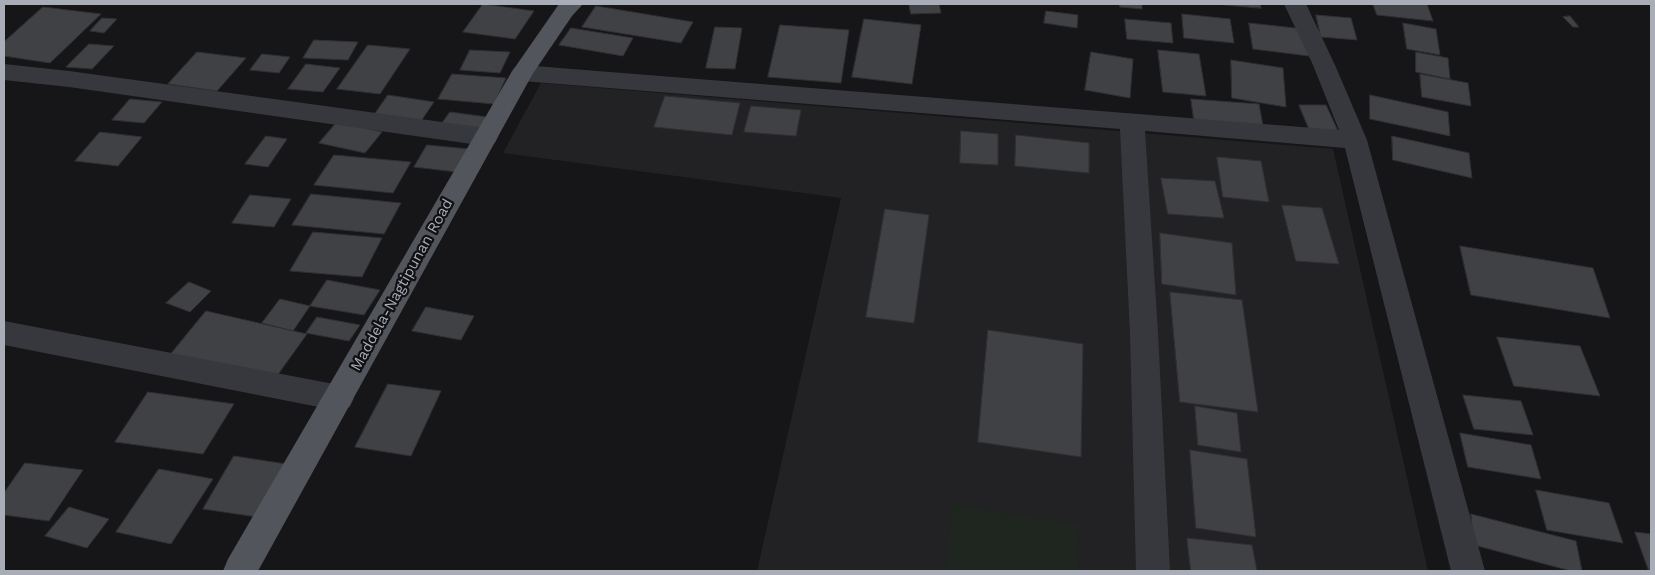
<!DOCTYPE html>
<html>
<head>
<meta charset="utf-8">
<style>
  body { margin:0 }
  #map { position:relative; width:1655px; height:575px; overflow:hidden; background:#161618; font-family:"Work Sans",sans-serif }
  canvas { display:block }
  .frame { position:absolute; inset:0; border:5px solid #a8adb8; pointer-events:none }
</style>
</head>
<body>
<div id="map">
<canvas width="1655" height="575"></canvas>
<div class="frame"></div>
</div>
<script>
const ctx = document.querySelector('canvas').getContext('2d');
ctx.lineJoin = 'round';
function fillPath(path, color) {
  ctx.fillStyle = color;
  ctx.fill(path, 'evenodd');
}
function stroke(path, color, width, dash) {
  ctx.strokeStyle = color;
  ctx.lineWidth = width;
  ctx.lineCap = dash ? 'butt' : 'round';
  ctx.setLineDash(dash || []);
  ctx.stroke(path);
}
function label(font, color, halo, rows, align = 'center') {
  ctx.font = font + ' "Work Sans",sans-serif';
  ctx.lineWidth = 4.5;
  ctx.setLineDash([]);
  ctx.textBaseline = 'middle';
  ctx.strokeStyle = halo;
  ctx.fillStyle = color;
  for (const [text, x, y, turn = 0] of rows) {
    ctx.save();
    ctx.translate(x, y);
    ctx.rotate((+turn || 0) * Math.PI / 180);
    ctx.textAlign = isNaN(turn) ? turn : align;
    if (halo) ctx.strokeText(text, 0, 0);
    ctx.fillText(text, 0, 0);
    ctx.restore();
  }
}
const built = new Path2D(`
  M541,83L1333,149L1428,571H757L841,198L503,153Z`);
const green = new Path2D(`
  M952,504L1079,525L1078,571H946Z`);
const building = new Path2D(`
  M483,4L534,11L515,39L463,32Z
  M909,4H939L941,13L911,14Z
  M1120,4H1142V9L1120,7Z
  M1215,4H1260L1261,8Z
  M1373,4H1427L1433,21L1377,15Z
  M596,6L693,22L681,43L582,27Z
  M43,7L101,14L50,63L4,56V42Z
  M1046,11L1078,15L1077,28L1044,23Z
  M1182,14L1230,19L1234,43L1184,38Z
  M1316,15L1351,18L1357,40L1321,37Z
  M1570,16L1579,27H1573L1563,17Z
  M102,18L117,19L104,33L90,31Z
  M864,19L921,25L912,84L852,77Z
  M1125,19L1171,23L1173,43L1127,39Z
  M1249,23L1304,29L1309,56L1253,49Z
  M1403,23L1436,29L1440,55L1407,49Z
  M780,25L849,30L841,83L768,77Z
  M715,27L742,28L735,69L706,68Z
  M571,28L633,38L623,56L559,45Z
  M314,40L358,42L348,60L303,58Z
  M89,44L114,46L92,69L66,67Z
  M368,45L410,49L380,94L337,89Z
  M470,50L510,52L500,73L460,70Z
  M1158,50L1199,54L1206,96L1163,92Z
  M197,52L246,58L217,91L168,84Z
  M1091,52L1133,59L1130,98L1085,90Z
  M1416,52L1448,58L1450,79L1416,72Z
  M262,54L290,57L279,73L250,70Z
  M1231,60L1283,68L1286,107L1232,98Z
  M306,64L340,68L323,92L288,89Z
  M452,74L506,78L494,104L438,99Z
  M1420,74L1468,83L1471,106L1422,97Z
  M388,95L434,102L419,124L372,118Z
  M1370,95L1448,112L1450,136L1370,119Z
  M665,96L740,103L732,135L654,127Z
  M130,99L162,102L144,123L112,120Z
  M1191,99L1259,104L1263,126L1194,120Z
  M1299,105H1326L1338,131H1310Z
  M751,106L801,110L796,136L744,132Z
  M450,112L487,117L478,132L440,126Z
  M337,122L382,132L365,153L319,143Z
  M961,131L998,134V165L960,163Z
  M100,132L142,137L118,166L75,161Z
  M1016,135L1089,143V173L1015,166Z
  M266,136L287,139L268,167L245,164Z
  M1392,136L1469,153L1472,178L1393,160Z
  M427,145L469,149L457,172L414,167Z
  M334,155L411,162L393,193L314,185Z
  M1217,157L1261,161L1269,202L1223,197Z
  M1161,178L1215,181L1224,218L1168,214Z
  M311,194L401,203L384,234L292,225Z
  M250,195L291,199L274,227L232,223Z
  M1282,205L1322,208L1339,264L1296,261Z
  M885,209L929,215L914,323L866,317Z
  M313,232L382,238L362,277L290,271Z
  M1160,233L1232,243L1236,295L1162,284Z
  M1460,246L1593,268L1610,318L1471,295Z
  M327,280L380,290L364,315L310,306Z
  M189,282L211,291L190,312L166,303Z
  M1170,292L1242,300L1258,412L1180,402Z
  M280,299L310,306L293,331L262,323Z
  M426,307L474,316L461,340L412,331Z
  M206,311L307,334L274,380L170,355Z
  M317,317L360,325L349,341L306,333Z
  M988,330L1083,344L1081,457L978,442Z
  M1497,337L1580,346L1600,396L1514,386Z
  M388,384L441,391L411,456L355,447Z
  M148,392L234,404L203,454L115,442Z
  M1463,395L1521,401L1533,435L1474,429Z
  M1195,406L1237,413L1241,452L1198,445Z
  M1460,433L1531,445L1541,479L1468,467Z
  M1190,450L1247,459L1256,537L1196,528Z
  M234,456L286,464L257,517L203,509Z
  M25,463L83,470L49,521L4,515V493Z
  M159,469L213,479L171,544L116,532Z
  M1536,490L1609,503L1623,543L1547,530Z
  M69,507L109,519L87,548L45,536Z
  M1471,514L1576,541L1582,571H1571L1474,545Z
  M1635,532L1651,534V571H1649Z
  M1187,538L1252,545L1257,571H1191Z`);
const minor = new Path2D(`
  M1284,4H1306L1335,65L1367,140L1485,571H1451L1345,148L1145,131L1158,333L1170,571H1136L1130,333L1120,129L522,81L514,78L511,73L514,68L522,65L1339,130L1313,65Z
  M4,64L69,71L486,128L495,131L498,137L495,143L486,146L69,87L4,80Z
  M4,321L339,385L350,389L354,398L350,407L339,411L4,345Z`);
const major = new Path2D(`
  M559,4H583L572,16L532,75L258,571H223L228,559L511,73Z`);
const streetNames = [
  ["Maddela-Nagtipunan Road",402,285,-61]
];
fillPath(built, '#222225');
fillPath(green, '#1e261f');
fillPath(building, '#404145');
stroke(building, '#303034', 1);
fillPath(minor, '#37383d');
fillPath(major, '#53555c');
label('15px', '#a8adb8', '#111113', streetNames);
</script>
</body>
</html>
